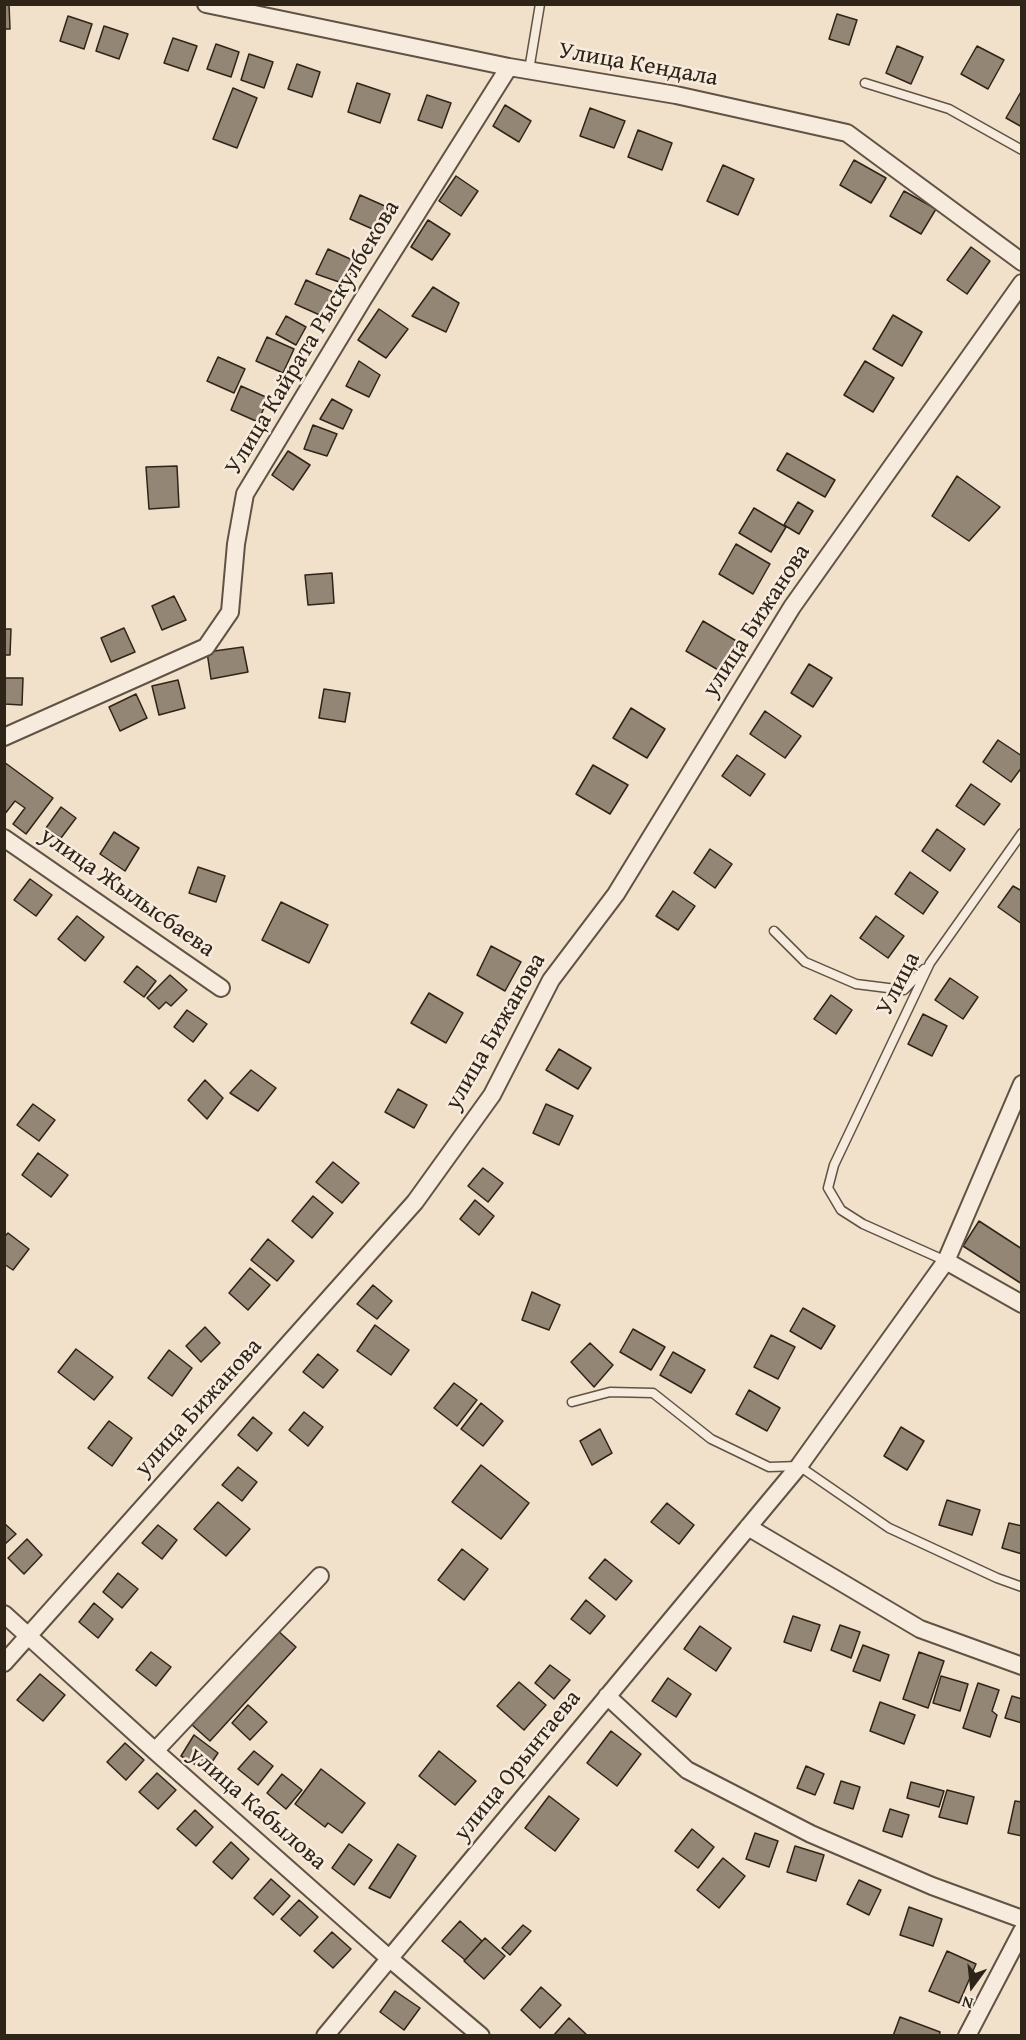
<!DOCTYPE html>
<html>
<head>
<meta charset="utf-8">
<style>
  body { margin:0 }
  #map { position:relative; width:1026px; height:2040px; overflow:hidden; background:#f1e0ca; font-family:"Gentium Book Plus",serif }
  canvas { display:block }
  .frame { position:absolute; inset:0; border:6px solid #2f2418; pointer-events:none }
  .north { position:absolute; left:942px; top:1956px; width:60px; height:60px; -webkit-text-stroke:4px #f6ebdd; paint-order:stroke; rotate:195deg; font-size:16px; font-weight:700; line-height:24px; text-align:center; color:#2f2418 }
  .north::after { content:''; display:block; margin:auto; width:21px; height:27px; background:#2f2418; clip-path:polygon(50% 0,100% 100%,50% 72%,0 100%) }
</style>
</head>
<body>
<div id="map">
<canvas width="1026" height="2040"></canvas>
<div class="frame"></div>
<div class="north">N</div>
</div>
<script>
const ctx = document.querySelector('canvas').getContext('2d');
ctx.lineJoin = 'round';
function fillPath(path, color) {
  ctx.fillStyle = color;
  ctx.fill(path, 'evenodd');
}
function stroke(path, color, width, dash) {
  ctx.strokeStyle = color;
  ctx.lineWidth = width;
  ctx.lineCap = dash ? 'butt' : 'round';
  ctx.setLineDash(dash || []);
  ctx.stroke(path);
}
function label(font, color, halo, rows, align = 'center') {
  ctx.font = font + ' "Gentium Book Plus",serif';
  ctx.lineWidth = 5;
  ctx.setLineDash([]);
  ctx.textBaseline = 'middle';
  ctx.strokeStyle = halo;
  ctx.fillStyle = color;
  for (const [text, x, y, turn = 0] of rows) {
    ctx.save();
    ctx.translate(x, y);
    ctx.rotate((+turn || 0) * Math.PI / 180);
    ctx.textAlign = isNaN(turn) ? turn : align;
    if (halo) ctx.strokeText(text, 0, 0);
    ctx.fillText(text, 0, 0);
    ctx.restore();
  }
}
const building = new Path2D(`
  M4,4H9L10,29H4Z
  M837,14L857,20L849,45L829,39Z
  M68,16L92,24L84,49L60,41Z
  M104,26L128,34L119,59L96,51Z
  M173,38L197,46L188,71L164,63Z
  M216,44L239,52L231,77L207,69Z
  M897,46L923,57L911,84L886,73Z
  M977,46L1004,60L988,89L961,74Z
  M249,54L273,62L264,88L241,80Z
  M297,64L320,72L312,97L288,89Z
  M357,83L390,94L380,123L348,112Z
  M233,88L257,98L237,148L213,139Z
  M1022,90V127L1006,118Z
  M427,95L451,103L442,128L418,120Z
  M505,105L531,121L519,142L493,126Z
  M590,108L625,121L614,148L580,136Z
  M638,130L672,143L662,170L628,157Z
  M854,160L886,178L871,203L840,185Z
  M723,165L754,179L738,215L707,201Z
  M456,176L478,191L461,216L439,201Z
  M904,191L936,209L921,234L890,216Z
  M360,195L387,207L377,231L350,219Z
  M428,220L450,234L432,260L411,247Z
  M971,247L990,261L967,294L947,280Z
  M328,249L357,262L345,284L316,274Z
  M306,280L333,292L322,316L295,304Z
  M433,287L459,303L446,332L412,316Z
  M379,309L408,329L386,358L358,340Z
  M893,315L922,332L902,366L873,349Z
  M286,316L306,327L296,345L276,334Z
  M267,337L294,349L283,373L256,361Z
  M218,357L245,369L234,393L207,381Z
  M359,361L380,375L369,397L346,386Z
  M865,361L894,378L873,412L844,395Z
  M241,386L268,398L258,422L231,410Z
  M332,399L352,410L343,429L320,419Z
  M313,425L337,434L327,456L304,449Z
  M288,451L310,465L293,490L272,475Z
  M787,453L835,480L825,497L777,470Z
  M177,466L179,507L149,509L146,467Z
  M957,476L1000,507L969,541L932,516Z
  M798,502L813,511L799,534L784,525Z
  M754,508L786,527L771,552L739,533Z
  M736,544L770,564L753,594L719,574Z
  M332,573L334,603L308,605L305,575Z
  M174,596L186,620L162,630L152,606Z
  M703,621L738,642L720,671L686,651Z
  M124,628L135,652L111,662L101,638Z
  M4,629H11L10,655H4Z
  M243,647L248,672L211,679L207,652Z
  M809,664L832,678L813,707L791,693Z
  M4,678H23L22,705L4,704Z
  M178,680L185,708L159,715L152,686Z
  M324,689L350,693L345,722L319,718Z
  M136,694L147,718L120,731L109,707Z
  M631,708L665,729L647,758L613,738Z
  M765,711L801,736L785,758L750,734Z
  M998,740L1022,756V767L1011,782L983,762Z
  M737,755L765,774L750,796L722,776Z
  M4,762L53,798L26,834L13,824L25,808L15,801L4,815Z
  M593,765L628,785L610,814L576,794Z
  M971,784L1000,804L984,825L956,806Z
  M61,807L76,818L61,838L46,828Z
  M937,829L965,849L950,871L922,851Z
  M114,832L139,848L125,871L100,854Z
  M710,849L732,864L715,888L694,873Z
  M198,867L225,876L216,902L189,893Z
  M910,872L938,892L923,914L895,894Z
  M30,879L52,895L36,916L14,900Z
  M1013,886L1022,891V924L998,907Z
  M673,891L695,906L678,930L656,916Z
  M281,902L328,925L309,963L262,940Z
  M77,916L104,937L85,961L58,939Z
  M876,916L904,936L888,958L860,938Z
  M491,946L521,962L505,991L477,975Z
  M137,966L156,981L144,997L124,982Z
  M170,975L187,990L171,1006L166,1002L159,1009L147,998Z
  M950,978L978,997L963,1019L935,1000Z
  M429,993L463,1013L446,1043L411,1023Z
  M831,995L852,1010L836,1034L814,1019Z
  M187,1010L207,1024L193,1042L174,1027Z
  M923,1014L947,1026L932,1056L908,1044Z
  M559,1049L591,1068L578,1089L546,1070Z
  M251,1070L276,1088L258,1111L230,1093Z
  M205,1080L223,1098L207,1119L188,1100Z
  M398,1089L427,1105L414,1128L385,1112Z
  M33,1104L55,1120L39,1141L17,1125Z
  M546,1104L573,1116L559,1145L533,1133Z
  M38,1153L68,1175L51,1197L22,1175Z
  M333,1162L359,1183L342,1203L316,1182Z
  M483,1168L503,1183L488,1202L468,1186Z
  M313,1196L333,1213L312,1238L292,1221Z
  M475,1200L494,1216L479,1235L460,1219Z
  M979,1221L1022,1249V1284L963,1246Z
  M8,1233L29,1249L13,1270L4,1264V1237Z
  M268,1239L294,1261L277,1281L251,1260Z
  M250,1268L270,1285L248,1310L229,1293Z
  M373,1285L392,1301L377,1319L357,1304Z
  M532,1292L560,1305L549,1330L522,1320Z
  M803,1308L835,1326L821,1349L790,1331Z
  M375,1325L409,1350L391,1375L357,1351Z
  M205,1327L220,1343L201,1362L186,1346Z
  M633,1329L665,1347L651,1370L620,1352Z
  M771,1335L795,1347L778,1379L754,1367Z
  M590,1343L613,1365L594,1387L571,1362Z
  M76,1349L113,1377L94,1400L58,1372Z
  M169,1350L192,1368L172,1396L148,1378Z
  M673,1352L705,1370L691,1393L660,1375Z
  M318,1354L338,1370L323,1388L303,1372Z
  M454,1383L477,1400L457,1426L434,1408Z
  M749,1390L780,1408L767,1431L736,1414Z
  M481,1403L503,1421L483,1446L461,1429Z
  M304,1412L323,1427L308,1446L289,1430Z
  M253,1417L272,1433L257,1451L238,1435Z
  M109,1421L132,1438L112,1466L88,1448Z
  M901,1427L924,1441L907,1470L884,1456Z
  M600,1429L612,1453L592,1465L580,1441Z
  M481,1465L529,1503L501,1539L452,1502Z
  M238,1467L257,1482L242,1501L222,1485Z
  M947,1500L980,1510L972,1535L939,1525Z
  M218,1502L250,1529L226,1556L194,1529Z
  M667,1503L694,1525L679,1544L651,1522Z
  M4,1523L16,1534L4,1545Z
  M1009,1523L1022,1526V1554L1002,1548Z
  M158,1525L177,1540L162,1559L142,1543Z
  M27,1539L42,1555L24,1574L8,1558Z
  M462,1549L488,1569L464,1600L438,1580Z
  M605,1559L632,1581L616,1600L589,1578Z
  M118,1573L138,1589L122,1608L103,1592Z
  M586,1600L605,1616L590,1634L571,1619Z
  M94,1603L113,1619L98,1638L79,1622Z
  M793,1616L820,1625L811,1651L784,1642Z
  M840,1625L860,1632L851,1658L831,1650Z
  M700,1626L731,1648L716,1671L684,1649Z
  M277,1630L296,1647L210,1741L191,1724Z
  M863,1645L889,1655L880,1681L853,1671Z
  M151,1652L171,1667L156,1686L136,1670Z
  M919,1652L944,1661L928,1708L903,1699Z
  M550,1665L570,1680L554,1699L535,1683Z
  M40,1674L65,1695L43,1721L17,1700Z
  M941,1676L968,1684L960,1711L933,1703Z
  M668,1678L691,1694L676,1717L652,1701Z
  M519,1682L546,1705L524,1730L497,1706Z
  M978,1683L999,1690L992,1711L997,1715L990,1737L963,1728Z
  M1012,1696L1022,1699V1723L1005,1718Z
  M880,1702L915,1715L904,1744L870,1731Z
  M248,1705L267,1722L250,1740L232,1723Z
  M611,1731L641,1754L617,1786L587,1763Z
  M194,1735L218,1753L206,1771L181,1756Z
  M125,1743L144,1760L126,1780L107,1762Z
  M254,1751L273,1766L258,1785L238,1769Z
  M439,1751L476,1781L455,1805L419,1776Z
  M806,1766L824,1774L815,1795L797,1788Z
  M321,1769L365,1803L342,1833L328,1823L325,1827L295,1804Z
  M157,1773L176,1790L158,1809L139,1792Z
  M282,1774L302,1790L286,1809L267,1793Z
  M841,1781L860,1787L853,1809L834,1803Z
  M911,1782L944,1791L939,1807L907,1798Z
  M947,1790L974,1797L967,1824L939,1817Z
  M549,1796L579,1819L555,1851L525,1828Z
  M1015,1801L1022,1802V1836L1008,1833Z
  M890,1809L909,1815L902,1837L883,1831Z
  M195,1810L213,1827L196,1846L177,1829Z
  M692,1829L714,1847L698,1868L675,1851Z
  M755,1833L778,1841L769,1867L746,1859Z
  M231,1842L249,1859L232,1879L213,1862Z
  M349,1844L372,1860L354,1885L332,1868Z
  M398,1844L416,1856L390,1898L369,1888Z
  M795,1846L824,1855L816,1881L787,1872Z
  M723,1858L745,1876L719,1908L697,1890Z
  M271,1879L290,1896L273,1915L254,1898Z
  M859,1880L881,1890L869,1915L847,1904Z
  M299,1900L318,1917L300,1936L281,1919Z
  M909,1907L942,1919L933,1946L900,1935Z
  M460,1921L482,1941L465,1960L442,1941Z
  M523,1925L531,1931L510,1955L502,1948Z
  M332,1932L351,1949L333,1968L314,1951Z
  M485,1938L505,1956L484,1979L464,1961Z
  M947,1951L976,1964L959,2003L929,1991Z
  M541,1987L561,2005L540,2028L521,2010Z
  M395,1991L420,2008L404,2030L380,2012Z
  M900,2017L940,2032L939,2036H893Z
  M569,2018L588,2036H553Z`);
const service = new Path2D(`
  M529,70L540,4
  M865,83L949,109L1022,150
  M774,931L805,962L856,984L904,990L924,969
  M946,1261L863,1224L841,1210L828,1188L834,1165L930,963L1022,833
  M572,1402L610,1392L653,1393L711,1439L769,1467L799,1466L889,1528L997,1578L1022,1587`);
const minor = new Path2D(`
  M206,4L509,67L676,95L847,133L1022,262
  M4,737L206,647L230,612L236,544L245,494L363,299L509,67
  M4,838L221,988
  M946,1261L1022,1304
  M748,1527L920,1629L1022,1666
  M4,1614L155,1751L390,1959L481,2036
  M4,1663L415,1202L492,1095L551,980L616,894L792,607L1022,283
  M607,1696L687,1770L811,1834L932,1886L1022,1919
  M155,1751L320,1576
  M325,2036L799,1466L946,1261L1022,1084
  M967,2036L1022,1931`);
const streetNames = [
  ["Улица Кендала",638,65,10],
  ["Улица Кайрата Рыскулбекова",313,338,-59],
  ["улица Бижанова",757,621,-57],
  ["улица Жылысбаева",127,893,35],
  ["Улица",899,984,-63],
  ["улица Бижанова",496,1032,-60],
  ["улица Бижанова",199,1408,-48],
  ["улица Орынтаева",518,1766,-51],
  ["улица Кабылова",257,1809,41]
];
fillPath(building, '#948675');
stroke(building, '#2f2418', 1.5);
stroke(service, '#605344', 11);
stroke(minor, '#605344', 20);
stroke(service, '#f6ebdd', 8);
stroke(minor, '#f6ebdd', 16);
label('24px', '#2f2418', '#f6ebdd', streetNames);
</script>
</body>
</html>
